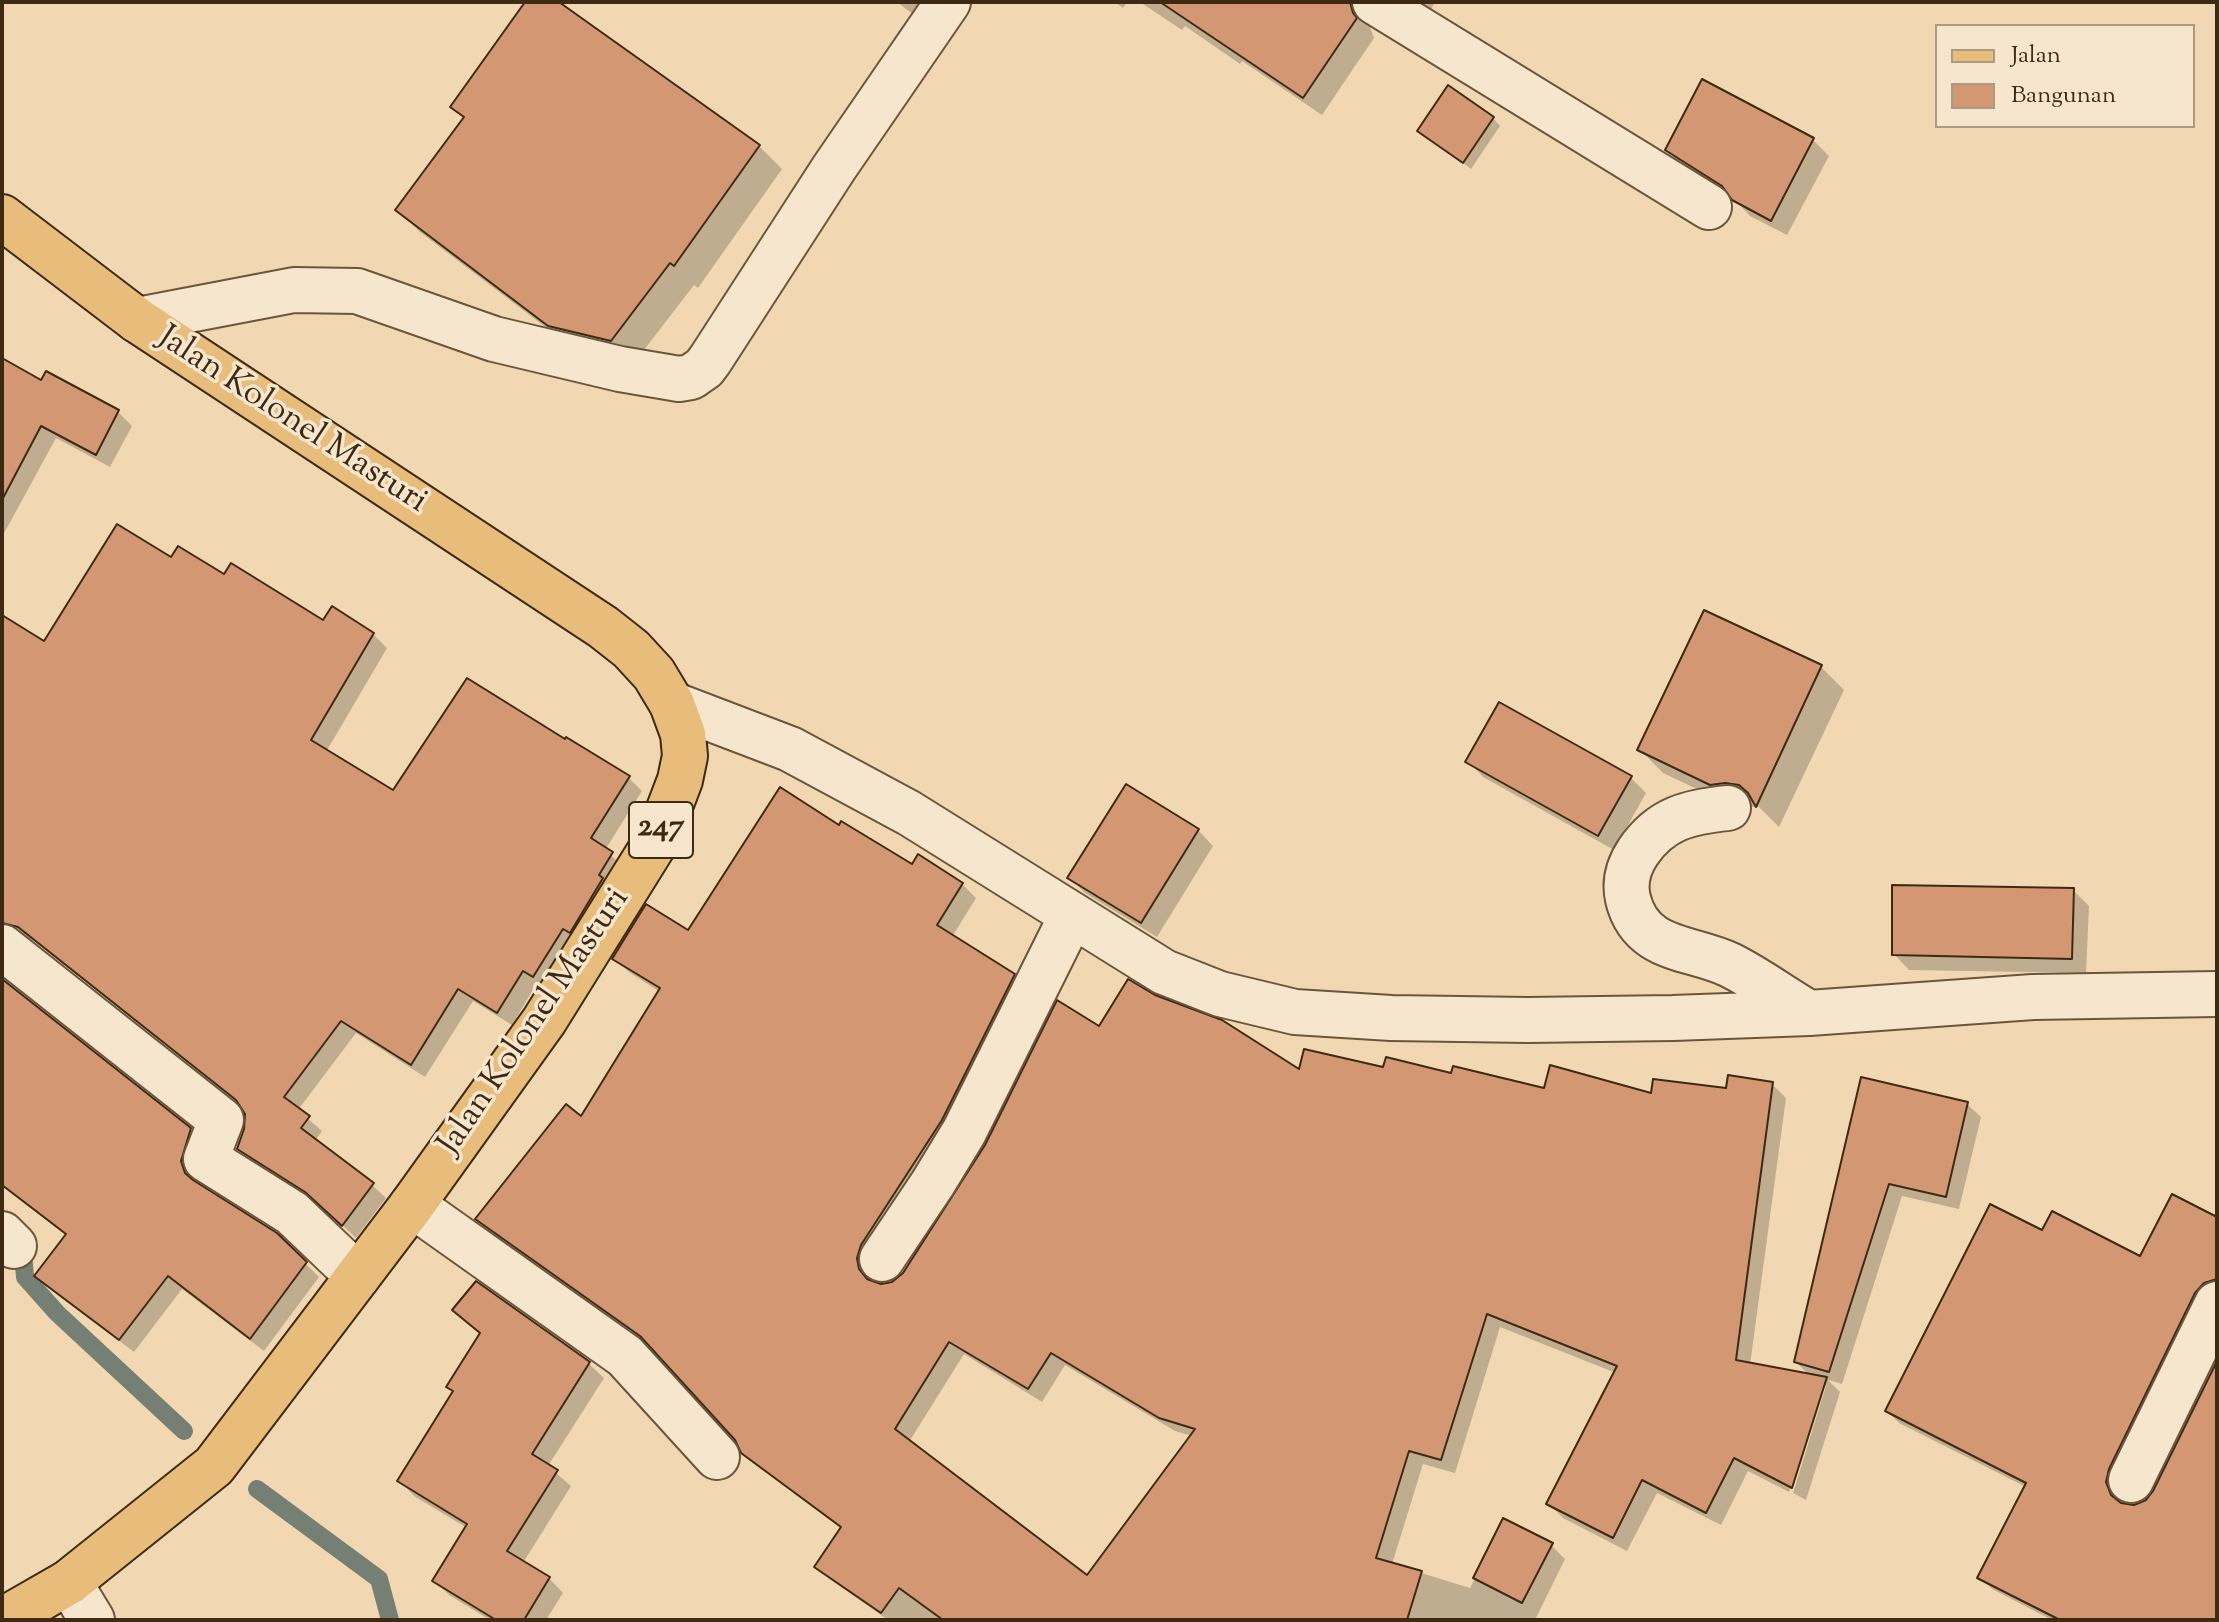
<!DOCTYPE html>
<html>
<head>
<meta charset="utf-8">
<style>
  body { margin:0 }
  #map { position:relative; width:2219px; height:1622px; overflow:hidden; background:#f1d8b3; font-family:"Sorts Mill Goudy",serif }
  canvas { display:block }
  .frame { position:absolute; inset:0; border:4px solid #3e2a14; pointer-events:none }
  .legend { position:absolute; left:1935px; top:24px; width:260px; height:104px; box-sizing:border-box; background:#f6e6ce; border:2px solid #ac9b84; margin:0; padding:10px 14px; list-style:none; font-size:24px; color:#3e2a14 }
  .legend li { display:flex; align-items:center; gap:16px; height:40px }
  .legend b { width:40px; border:2px solid #ac9b84 }
</style>
</head>
<body>
<div id="map">
<canvas width="2219" height="1622"></canvas>
<div class="frame"></div>
<ul class="legend">
<li><b style="height:10px;background:#e8bc7a"></b>Jalan</li>
<li><b style="height:22px;background:#d39773"></b>Bangunan</li>
</ul>
</div>
<script>
const ctx = document.querySelector('canvas').getContext('2d');
ctx.lineJoin = 'round';
function fillPath(path, color) {
  ctx.fillStyle = color;
  ctx.fill(path, 'evenodd');
}
function stroke(path, color, width, dash) {
  ctx.strokeStyle = color;
  ctx.lineWidth = width;
  ctx.lineCap = dash ? 'butt' : 'round';
  ctx.setLineDash(dash || []);
  ctx.stroke(path);
}
function label(font, color, halo, rows, align = 'center') {
  ctx.font = font + ' "Sorts Mill Goudy",serif';
  ctx.lineWidth = 7;
  ctx.setLineDash([]);
  ctx.textBaseline = 'middle';
  ctx.strokeStyle = halo;
  ctx.fillStyle = color;
  for (const [text, x, y, turn = 0] of rows) {
    ctx.save();
    ctx.translate(x, y);
    ctx.rotate((+turn || 0) * Math.PI / 180);
    ctx.textAlign = isNaN(turn) ? turn : align;
    if (halo) ctx.strokeText(text, 0, 0);
    ctx.fillText(text, 0, 0);
    ctx.restore();
  }
}
const shadow = new Path2D(`
  M527,2H556L759,146L782,169L698,288L694,285L634,363L573,348L420,232L397,210L465,119L453,107Z
  M897,2H950L931,28Z
  M1115,2H1127L1123,8Z
  M1140,2H1377L1368,22L1374,38L1322,115L1242,61L1240,64L1185,26L1182,30Z
  M1414,2H1435L1430,11Z
  M1703,82L1813,140L1829,156L1787,235L1750,216L1731,196L1683,166L1667,150Z
  M1493,118L1500,126L1471,169L1420,131Z
  M2,361L42,382L47,373L118,412L132,426L110,467L56,438L2,537Z
  M172,559L225,577L324,623L373,634L387,648L326,752L393,793L629,778L642,791L605,850L625,868L547,989L537,983L512,1025L473,1001L425,1077L356,1033L298,1110L322,1131L315,1141L372,1185L386,1198L356,1238L321,1205L253,1162L239,1148L246,1129L247,1114L242,1105L34,941L22,935L2,941V618L45,644Z
  M1705,613L1821,667L1844,690L1779,827L1759,807H1735L1663,773L1640,750Z
  M1468,761L1631,778L1646,793L1614,850L1483,777Z
  M840,828L912,867L962,884L976,898L952,937L1014,975L1028,989L870,1273L872,1283L879,1286L893,1284L904,1274L1100,1029L1300,1072L1385,1069L1453,1075L1545,1090L1653,1096L1728,1090L1772,1084L1786,1098L1750,1365L1810,1376L1796,1362L1863,1079L1967,1104L1981,1117L1959,1209L1902,1196L1842,1384L1828,1380L1840,1392L1806,1500L1793,1493L1826,1386H1822L1789,1492L1748,1471L1721,1525L1657,1493L1627,1551L1563,1518L1549,1504L1616,1373L1500,1327L1455,1473L1423,1464L1392,1564L1470,1588L1504,1521L1551,1545L1565,1559L1535,1620H888L831,1580L817,1566L842,1529L758,1466L743,1451L737,1439L653,1347L491,1233L478,1219L582,1119L660,992L629,972L615,959L689,933ZM964,1354L1042,1402L1065,1365L1175,1431L1192,1436L1088,1577L909,1442Z
  M1198,830L1213,846L1157,937L1085,893L1070,878Z
  M2073,890L2089,906L2086,973L1909,970L1894,954Z
  M2,981L190,1130L204,1144L194,1176L197,1185L275,1234L319,1277L264,1351L182,1289L134,1352L51,1289L37,1276L67,1236L2,1186Z
  M2217,1219V1294L2117,1496L2121,1505L2132,1507L2145,1503L2155,1493L2217,1364V1620H2052L1992,1589L1980,1577L2026,1487L1899,1423L1887,1411L2043,1233L2141,1259Z
  M476,1284L589,1364L604,1378L548,1466L571,1486L523,1563L549,1578L563,1593L546,1620H490L449,1595L435,1581L467,1528L414,1496L400,1481L454,1392L482,1334L455,1310Z`);
const stream = new Path2D(`
  M22,1241L25,1277L57,1313L184,1431
  M257,1489L379,1579L390,1620`);
const building = new Path2D(`
  M525,2H559L760,145L674,266L670,263L611,341L548,326L395,210L464,117L450,107Z
  M1160,2H1350L1353,13L1357,18L1303,98Z
  M1702,79L1814,138L1771,221L1732,200L1722,186L1665,150Z
  M1448,85L1494,117L1463,163L1417,131Z
  M2,358L41,380L46,371L119,410L96,455L41,426L2,500Z
  M117,524L171,557L178,546L224,574L231,563L323,620L332,606L374,633L311,740L393,790L467,678L565,739L566,737L630,776L591,838L613,852L599,875L603,878L570,933L563,929L533,977L523,971L497,1013L458,989L411,1065L341,1021L284,1097L310,1116L301,1128L374,1183L342,1226L305,1192L237,1149L244,1129L245,1114L236,1100L18,927L2,923V615L44,641Z
  M1704,610L1822,665L1756,807L1748,793L1739,785L1725,783L1710,785L1637,750Z
  M1499,702L1632,776L1598,836L1465,762Z
  M1126,784L1199,829L1141,923L1067,878Z
  M780,787L839,825L841,821L912,864L918,854L963,883L937,925L1015,974L942,1120L861,1245L857,1258L859,1269L867,1279L881,1284L892,1282L903,1273L985,1145L1057,1000L1099,1026L1128,979L1155,995L1222,1020L1299,1069L1304,1049L1383,1067L1386,1057L1451,1073L1453,1066L1544,1088L1550,1065L1651,1093L1653,1079L1726,1088L1728,1075L1773,1082L1736,1360L1827,1377L1792,1488L1734,1458L1706,1513L1642,1480L1613,1538L1546,1504L1617,1366L1487,1314L1441,1460L1409,1451L1376,1558L1422,1571L1407,1620H943L899,1588L881,1613L814,1567L841,1527L741,1453L735,1440L640,1336L475,1219L566,1104L581,1116L660,988L612,959L646,904L688,930ZM949,1342L1028,1389L1051,1353L1159,1418L1195,1429L1087,1575L895,1429Z
  M1892,885L2074,888L2072,959L1892,955Z
  M2,979L191,1128L181,1161L185,1173L193,1180L277,1233L307,1262L250,1339L168,1276L119,1340L34,1276L66,1234L2,1185Z
  M1861,1077L1968,1102L1946,1197L1889,1184L1829,1372L1794,1362Z
  M2172,1194L2217,1217V1279L2204,1283L2195,1293L2109,1469L2106,1482L2111,1495L2121,1503L2134,1505L2146,1500L2153,1491L2217,1361V1620H2060L1977,1578L2026,1483L1885,1411L1990,1204L2042,1230L2052,1211L2140,1256Z
  M476,1281L590,1362L532,1454L558,1470L507,1551L550,1577L524,1620H496L432,1581L467,1524L397,1481L453,1391L446,1387L480,1333L452,1310Z
  M1503,1518L1553,1543L1522,1603L1473,1578Z`);
const minor = new Path2D(`
  M1375,2L1709,207
  M137,320L294,290L357,291L494,339L620,369L679,379L691,377L704,368L710,360L834,168L948,2
  M672,704L790,749L909,813L1164,972L1220,994L1295,1012L1391,1018L1528,1020L1673,1018L1809,1013L2033,997L2217,994
  M1728,808C1689,812 1661,818 1638,852C1628,867 1624,882 1628,899C1641,952 1690,946 1730,965C1758,979 1783,998 1809,1013
  M2,947L221,1120L206,1159L292,1213L358,1276
  M412,1205L625,1356L717,1457
  M2,1234L14,1246
  M882,1259L933,1183L964,1132L1072,915
  M2131,1480L2217,1304
  M69,1582L92,1620`);
const major = new Path2D(`
  M2,217L137,320L603,627L631,649L654,674L672,704L683,734L685,756L680,780L658,838L544,1021L412,1205L214,1466L69,1582L3,1620`);
const shields = [
  [661,830,64]
];
const shieldNames = [
  ["247",661,830]
];
const streetNames = [
  ["Jalan Kolonel Masturi",291,422,33],
  ["Jalan Kolonel Masturi",536,1023,-56]
];
fillPath(shadow, '#0003');
stroke(stream, '#767f74', 18);
fillPath(building, '#d39773');
stroke(building, '#3e2a14', 2);
stroke(minor, '#6b563c', 48);
stroke(major, '#3e2a14', 48);
stroke(minor, '#f6e6ce', 44);
stroke(major, '#e8bc7a', 44);
for (const [x, y, w] of shields) {
  const box = new Path2D();
  box.roundRect(x - w / 2, y - 28, w, 56, 6);
  ctx.fillStyle = '#f6e6ce';
  ctx.fill(box);
  stroke(box, '#3e2a14', 2);
}
label('bold 32px', '#3e2a14', null, shieldNames);
label('34px', '#3e2a14', '#f6e6ce', streetNames);
</script>
</body>
</html>
